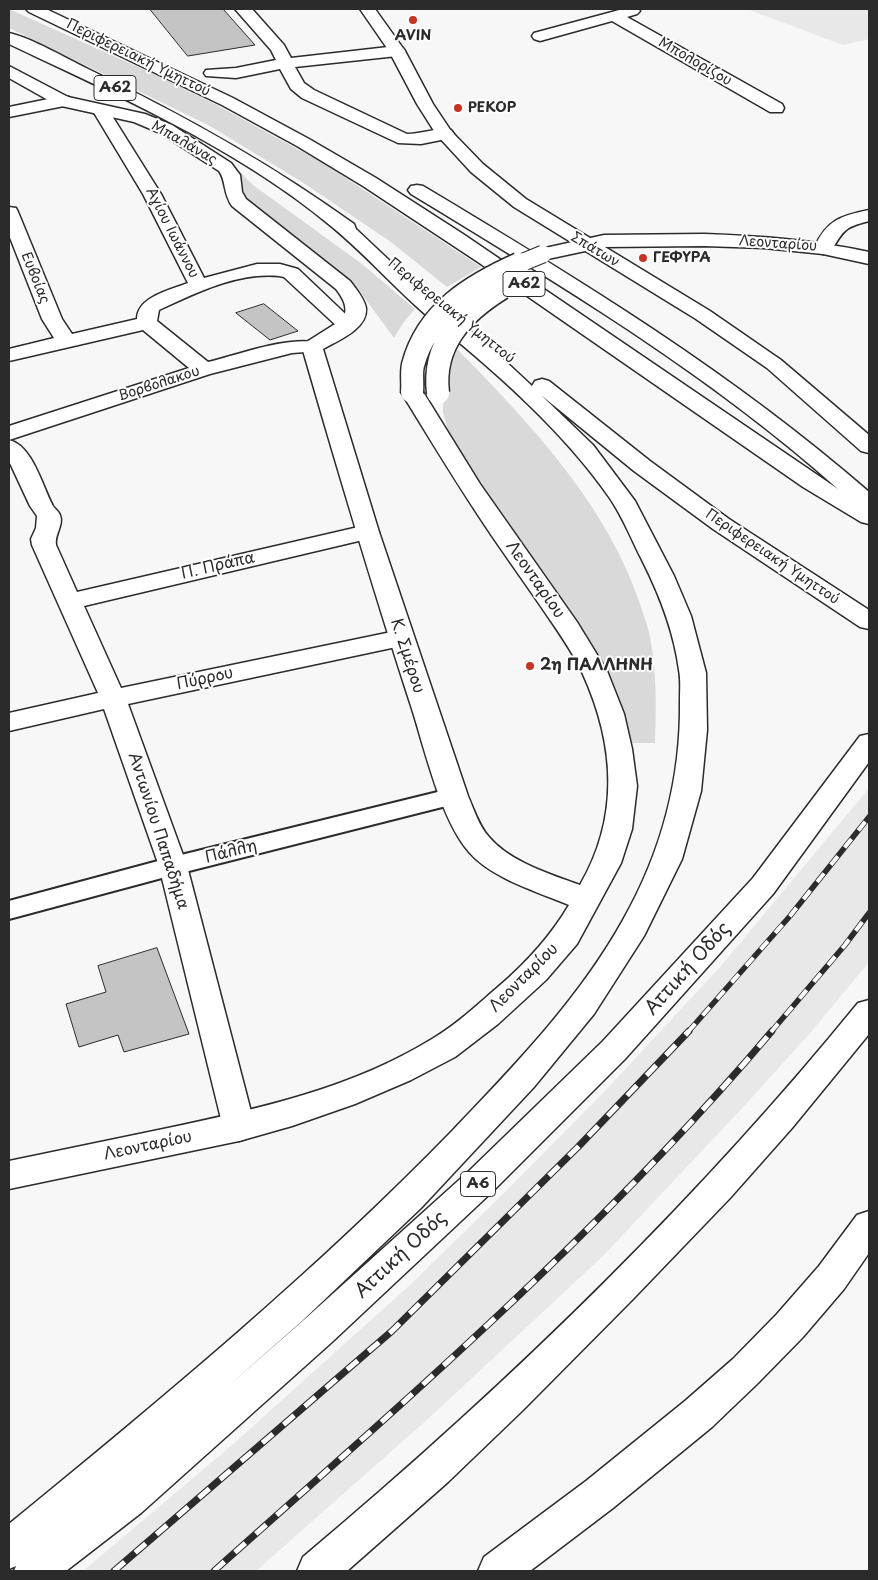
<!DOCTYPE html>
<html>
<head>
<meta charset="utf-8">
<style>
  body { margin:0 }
  #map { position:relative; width:878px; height:1580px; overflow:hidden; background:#f7f7f7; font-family:"Playpen Sans",sans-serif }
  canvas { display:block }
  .frame { position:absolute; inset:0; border:10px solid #2b2b2b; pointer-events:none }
</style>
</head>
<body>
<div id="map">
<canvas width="878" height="1580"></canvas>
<div class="frame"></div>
</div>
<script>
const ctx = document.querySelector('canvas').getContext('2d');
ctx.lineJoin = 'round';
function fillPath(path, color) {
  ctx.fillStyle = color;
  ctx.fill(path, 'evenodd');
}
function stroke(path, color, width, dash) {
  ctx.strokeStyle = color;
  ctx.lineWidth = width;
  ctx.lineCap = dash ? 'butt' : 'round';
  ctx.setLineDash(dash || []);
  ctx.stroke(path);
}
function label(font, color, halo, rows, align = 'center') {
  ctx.font = font + ' "Playpen Sans",sans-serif';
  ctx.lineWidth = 4;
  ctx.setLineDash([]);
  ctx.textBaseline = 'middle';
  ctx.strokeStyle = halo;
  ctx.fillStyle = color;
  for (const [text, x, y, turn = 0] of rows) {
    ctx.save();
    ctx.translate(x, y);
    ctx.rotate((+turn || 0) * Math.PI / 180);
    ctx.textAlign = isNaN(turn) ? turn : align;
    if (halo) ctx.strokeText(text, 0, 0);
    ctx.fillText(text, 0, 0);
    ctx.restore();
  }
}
const built = new Path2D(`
  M747,9H869V39L843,45Z
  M869,788V962L811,1032L747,1103L602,1257L429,1418L256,1571H83L231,1446L322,1364L410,1285L504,1193L605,1091L720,967Z`);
const green = new Path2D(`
  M9,9L156,75L213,103L323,163L481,267L447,287L391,242L302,182L210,126L9,28Z
  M238,170L253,185L362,264L415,309L403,323L394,338L358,289L251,204L244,195Z
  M452,344C526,419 606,502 640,604C643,614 648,626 650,637C657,672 656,707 655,743H622L611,699L452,443L443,413V386Z`);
const building = new Path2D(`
  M150,9H223L255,45L188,56Z
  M264,304L298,331L270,340L236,313Z
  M157,948L189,1034L124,1052L118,1035L79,1047L66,1004L106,992L98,966Z`);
const pedestrian = new Path2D(`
  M454,788L462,790L465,796L462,802L173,875L9,919V901L173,857Z`);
const minor = new Path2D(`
  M235,9H252L284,45L291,58L397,46L403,48L405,51L403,54L397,56L295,67L304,83L314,90L407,134C421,134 438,127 451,130L454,134L451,138L421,144L398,143L302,98L291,89L280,69L236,78L206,76L204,73L206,70L236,68L276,60L271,50Z
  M623,9H638L640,11L637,14L627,17L782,104L784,108L782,112H770L612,21L540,41L534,39L532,36L534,33Z
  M63,96L69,97L71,101L69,105L9,117V107Z
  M101,106L107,107L109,111L161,194L204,278L257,264H280L298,269L357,325L354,329L347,331L340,329L284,277L279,276C237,272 196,293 159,310L157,321L208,362C238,355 289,335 319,343L322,347L319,351L292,353L210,374L9,440V426L189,368L143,330L9,361V349L54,338L42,319L9,235V207L16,208L18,212L62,319L72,334L137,319C137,297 170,290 188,283L143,194L93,111L95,107Z
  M869,210V221C842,228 845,230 830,252L823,254L816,252L814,248C827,220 840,216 869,210Z
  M9,440C33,446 42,486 53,506C55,509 59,512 60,515C64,525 54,535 56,545L77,592L367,525L375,527L379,532L375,537L367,539L84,606L121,688L401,630L410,632L414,638L410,644L401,646L128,704L187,866L255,1127L251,1137L239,1141L227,1137L223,1127L159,866L104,709L9,731V713L98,693L32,545L31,539L36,528L37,516L30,506L9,461Z`);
const tertiary = new Path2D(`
  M9,66L68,97L145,114L172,125L231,163L240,175L242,192L246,199L350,281C356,289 364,298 366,308C368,329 337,341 323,349L379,532L468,796C474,810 479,826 489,837C510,862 550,874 580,885C620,816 615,744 582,672C572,651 557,630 544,611C527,586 509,561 492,536C460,489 431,441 401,392L404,387L412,386L420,387L480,484L577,622L607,671L624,714L632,749L637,786L632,829L621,863L577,944L546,980L498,1024L455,1057L411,1080L355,1104L292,1126L239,1141L9,1189V1161C62,1150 115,1139 168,1128C258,1109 353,1088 432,1039C456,1025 477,1005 498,987C526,963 550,937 569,905C538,892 491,878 469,852C441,820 425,750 412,709C373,589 337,468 302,347L305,343L343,319C349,308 343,298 336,289L232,206C223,193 226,180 219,171L160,133L134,122L57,105L9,78Z
  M704,234C762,236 813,240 869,252V264L823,254L764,248L704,246L604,247L543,260L536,258L533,254L536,250L604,235Z`);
const secondary = new Path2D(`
  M360,9H375L405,51L433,104L451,131L483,164L526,199L710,311L781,360L869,435V453L861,451L767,368L696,319L514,207L471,172L436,134L417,104L389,51Z`);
const motorway = new Path2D(`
  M26,9H46L233,98L309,139L376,178L463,234L838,489C708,373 559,284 411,194L408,190L411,186L417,185L423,186C580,280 731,372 869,492V524L861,522L803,487L478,262L363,186L297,146L222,105L29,12Z
  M9,33C34,39 65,58 88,69C181,114 270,163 354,224L356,229L426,295L488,345L532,386L535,381L542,379L549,381L650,461L729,519L869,610V629L860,627L713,529L634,471L541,395L593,445L635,501L674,576L691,616L706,673L707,730L701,791L682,859L644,936L594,1014L534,1087L421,1208L302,1321L226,1388L306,1318L469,1171L603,1041L753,878L860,736L869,734V762L773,894L625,1059L493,1191L332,1342L141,1513L66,1571H14L16,1566L9,1569V1524C162,1399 315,1272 453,1130C515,1065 579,999 623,920C661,853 681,779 680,701C680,691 681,680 679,670C674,632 660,596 643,562C632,541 623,517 609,497C564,432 495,371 433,321C396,290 364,252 326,222C234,147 115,94 9,44Z
  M869,1000V1034L792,1128L730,1198L633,1299L523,1410L448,1482L347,1571H297L303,1557C503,1389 693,1206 858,1003Z
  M869,1211V1253L844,1289L803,1337L758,1383L712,1427L613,1508L530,1571H478L484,1557L586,1481L685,1401L733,1359L777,1314L819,1266L857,1215Z`);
const railFar1 = new Path2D(`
  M688,1032L790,916L869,817
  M771,1032L845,945L869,913`);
const rail = new Path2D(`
  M114,1571L392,1331L578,1147L689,1031
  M214,1571C407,1399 605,1229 772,1031`);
const tertiaryBridgeFar1 = new Path2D(`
  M516,265L543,254`);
const tertiaryBridge = new Path2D(`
  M412,392C413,383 411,373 413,365C427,312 472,285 519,264
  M438,393C432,344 463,312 502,288`);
const markers = [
  [413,20,5,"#c8321e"],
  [458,108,5,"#c8321e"],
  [643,258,5,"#c8321e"],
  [530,666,5,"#c8321e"]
];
const farPoinames = [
  ["AVIN",413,36,"center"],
  ["ΡΕΚΟΡ",468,108],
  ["ΓΕΦΥΡΑ",653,258]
];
const farStreetnames = [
  ["Περιφερειακή Υμηττού",138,58,26],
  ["Μπολορίζου",695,62,30],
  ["Μπαλάνας",184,143,30],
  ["Αγίου Ιωάννου",172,233,63],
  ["Λεονταρίου",778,244,4],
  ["Σπάτων",595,250,31],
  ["Ευβοίας",35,278,68],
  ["Περιφερειακή Υμηττού",451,311,39],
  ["Βορβολακου",159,384,-18],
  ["Περιφερειακή Υμηττού",772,557,34]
];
const shields = [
  [115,88,42],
  [524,284,42],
  [478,1184,35]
];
const shieldNames = [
  ["Α62",115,88],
  ["Α62",524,284],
  ["Α6",478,1184]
];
const streetNames = [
  ["Π. Πράπα",218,566,-13],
  ["Λεονταρίου",535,580,55],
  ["Κ. Σμέρου",407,656,72],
  ["Πύρρου",205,679,-12],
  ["Αντωνίου Παπαδήμα",158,831,72],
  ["Πάλλη",231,852,-14],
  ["Λεονταρίου",524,978,-45],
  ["Λεονταρίου",148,1146,-12]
];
const poiNames = [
  ["2η ΠΑΛΛΗΝΗ",540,666]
];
const nearStreetnames = [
  ["Αττική Οδός",688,969,-48],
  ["Αττική Οδός",401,1255,-43]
];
fillPath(built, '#e8e8e8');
fillPath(green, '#d9d9d9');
fillPath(building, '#c4c4c4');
stroke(building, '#2b2b2b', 1);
stroke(pedestrian, '#2b2b2b', 4);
stroke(minor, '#2b2b2b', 3);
stroke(tertiary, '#2b2b2b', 3);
stroke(secondary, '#2b2b2b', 3);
stroke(motorway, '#2b2b2b', 3);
fillPath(pedestrian, '#fff');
fillPath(minor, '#fff');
fillPath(tertiary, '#fff');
fillPath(secondary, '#fff');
fillPath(motorway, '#fff');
stroke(railFar1, '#2b2b2b', 5.5);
stroke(rail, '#2b2b2b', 7);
stroke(railFar1, '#fff', 4, [11]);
stroke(rail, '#fff', 5, [14]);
stroke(tertiaryBridgeFar1, '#2b2b2b', 19, []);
stroke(tertiaryBridge, '#2b2b2b', 25, []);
stroke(tertiaryBridgeFar1, '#fff', 17);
stroke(tertiaryBridge, '#fff', 22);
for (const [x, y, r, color] of markers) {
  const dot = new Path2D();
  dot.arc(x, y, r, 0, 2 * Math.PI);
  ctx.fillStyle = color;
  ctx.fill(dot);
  stroke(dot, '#fff', 2);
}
label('bold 14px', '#2b2b2b', '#fff', farPoinames, 'left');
label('14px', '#2b2b2b', '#fff', farStreetnames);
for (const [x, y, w] of shields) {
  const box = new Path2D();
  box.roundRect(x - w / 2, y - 12.5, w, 25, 4);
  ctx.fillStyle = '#fff';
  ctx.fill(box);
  stroke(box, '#2b2b2b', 1);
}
label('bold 15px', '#2b2b2b', null, shieldNames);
label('16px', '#2b2b2b', '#fff', streetNames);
label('bold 16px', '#2b2b2b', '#fff', poiNames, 'left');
label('19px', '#2b2b2b', '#fff', nearStreetnames);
</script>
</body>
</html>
